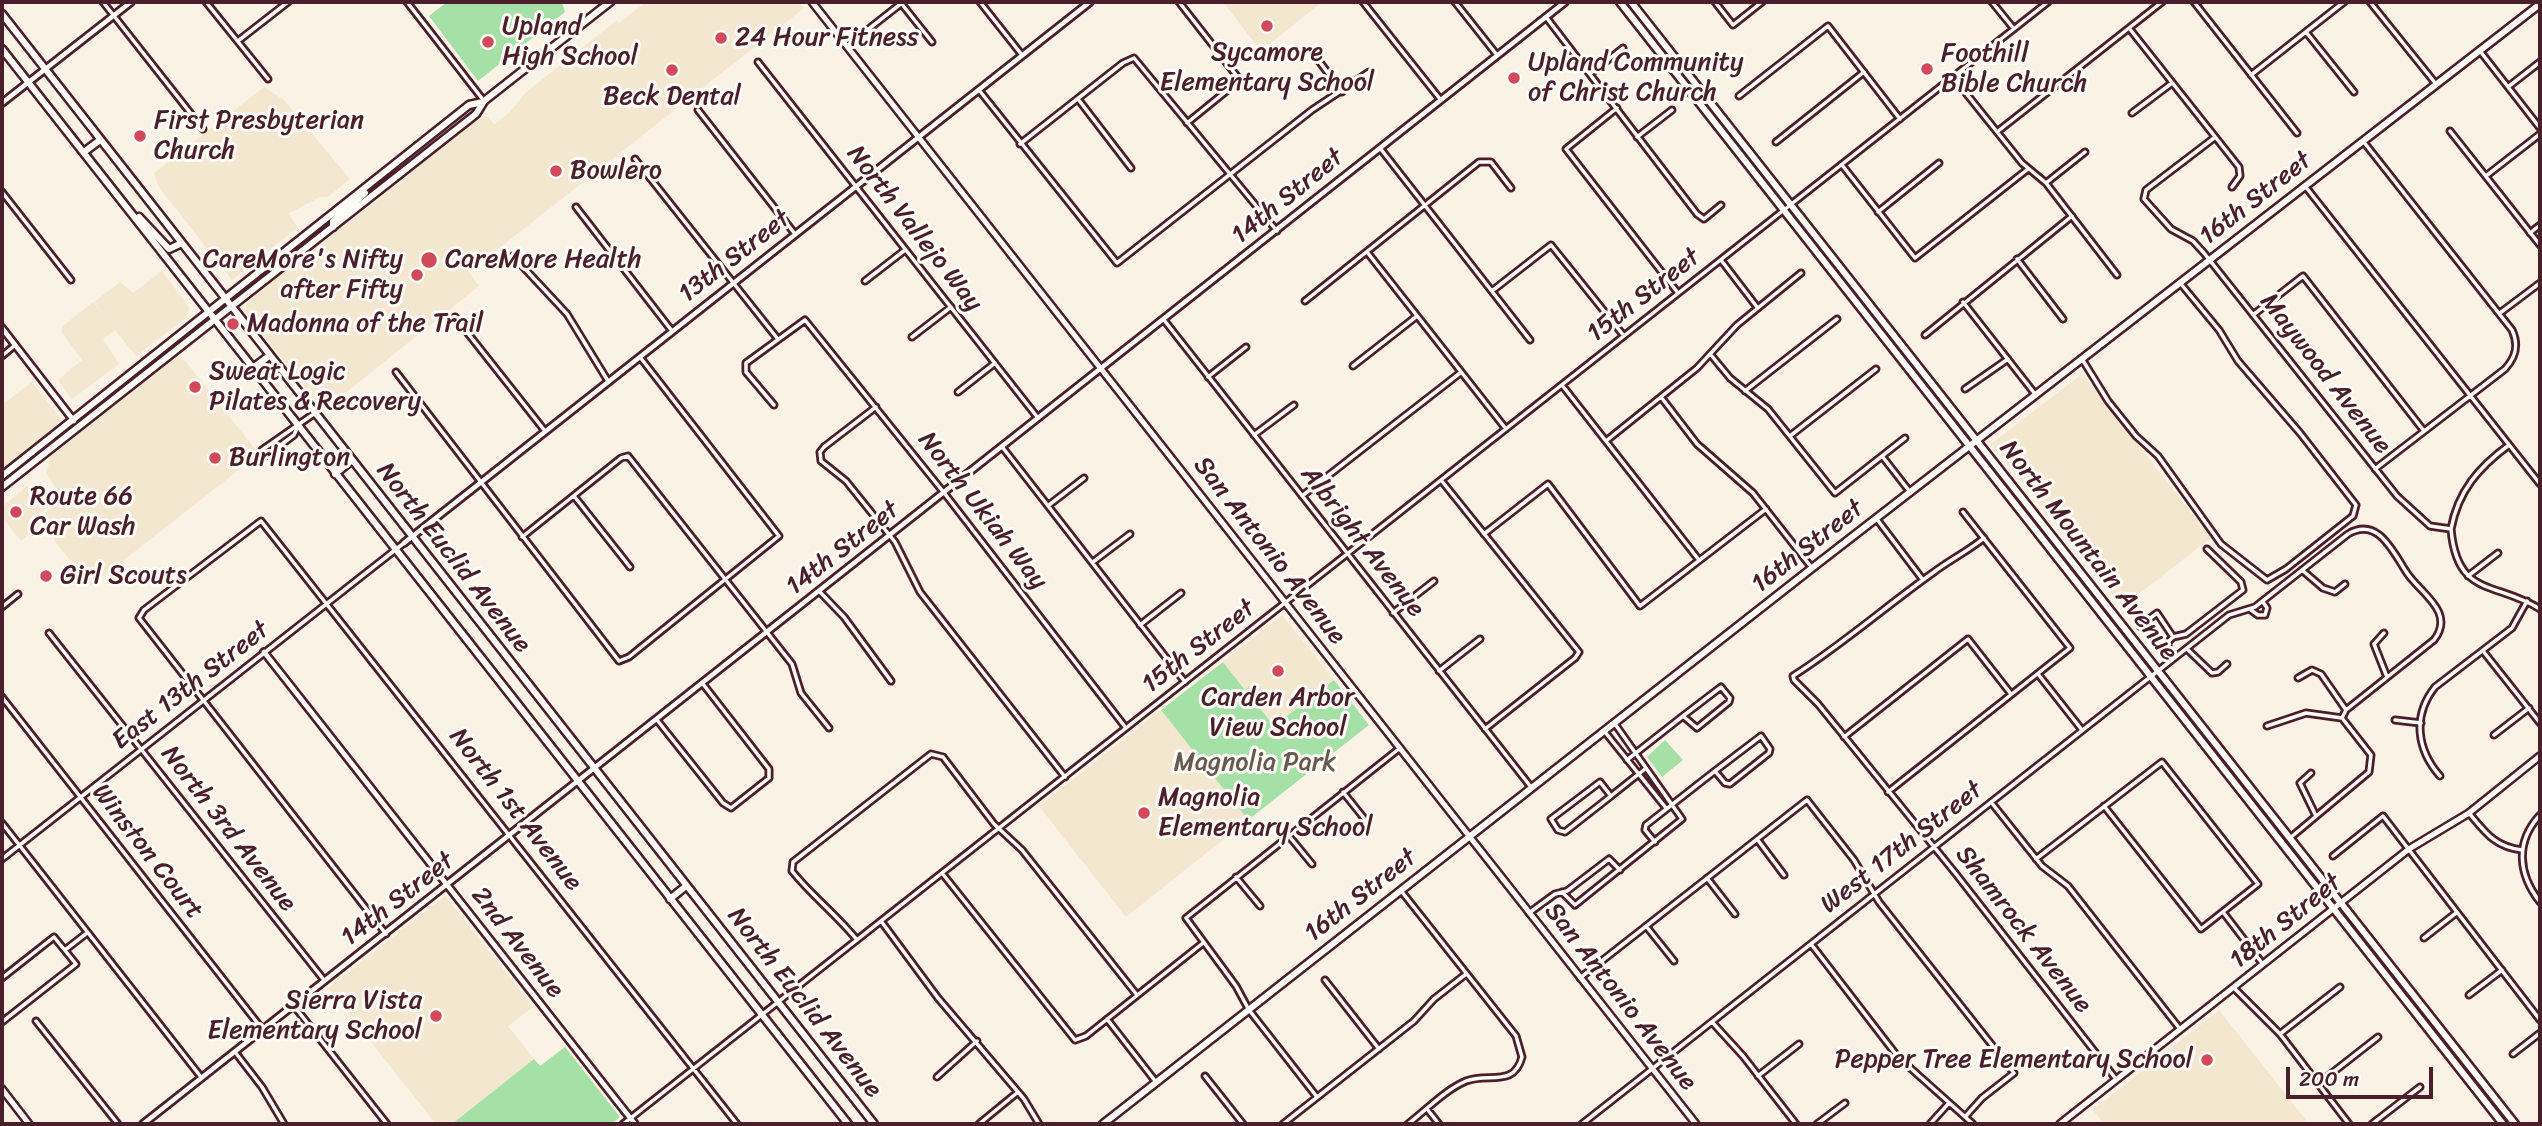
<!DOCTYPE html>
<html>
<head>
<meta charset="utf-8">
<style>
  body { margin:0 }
  #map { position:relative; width:2542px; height:1126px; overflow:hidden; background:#f9f2e5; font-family:Sriracha,sans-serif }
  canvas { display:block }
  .frame { position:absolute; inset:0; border:4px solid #4a1f2b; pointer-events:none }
  .scale { position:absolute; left:2286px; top:1067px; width:147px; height:32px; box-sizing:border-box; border:4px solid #4a1f2b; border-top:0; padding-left:9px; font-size:21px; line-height:24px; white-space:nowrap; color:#4a1f2b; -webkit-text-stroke:5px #fdfcf7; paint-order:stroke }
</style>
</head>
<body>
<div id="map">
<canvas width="2542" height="1126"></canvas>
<div class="frame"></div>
<div class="scale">200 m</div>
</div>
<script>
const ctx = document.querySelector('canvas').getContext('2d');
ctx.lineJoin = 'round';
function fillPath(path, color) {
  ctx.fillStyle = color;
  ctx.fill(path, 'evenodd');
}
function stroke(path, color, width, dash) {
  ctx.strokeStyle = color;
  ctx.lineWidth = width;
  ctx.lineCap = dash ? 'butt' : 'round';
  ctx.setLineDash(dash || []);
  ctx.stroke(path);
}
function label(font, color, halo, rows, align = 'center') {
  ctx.font = font + ' Sriracha,sans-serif';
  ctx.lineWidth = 6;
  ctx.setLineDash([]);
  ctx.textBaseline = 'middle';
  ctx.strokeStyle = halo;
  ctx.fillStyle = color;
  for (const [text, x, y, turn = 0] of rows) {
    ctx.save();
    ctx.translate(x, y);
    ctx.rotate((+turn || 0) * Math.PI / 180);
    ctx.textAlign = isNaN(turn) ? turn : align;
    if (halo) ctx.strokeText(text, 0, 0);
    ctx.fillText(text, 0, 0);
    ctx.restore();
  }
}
const built = new Path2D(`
  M646,2H799L804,8L469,272L479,286L323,411L245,311L247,299L400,183L415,167L473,122L488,116L494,125L510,112L525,93L617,20L619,23Z
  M1223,2H1322L1261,51Z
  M264,87L284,100L350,179L328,197H320L288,214L298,227L232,280L158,186L154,173Z
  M162,271L189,307L187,317L136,356L115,330L103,339L119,364L72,399L58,380L82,360L61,331L63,326L93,302L104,316L94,302L120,282L133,293Z
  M176,355L186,362L259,454L91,586L56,543L45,515L59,494L47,473L50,457Z
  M2082,374L2211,538L2122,607L1991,444Z
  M32,382L61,419L60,422L2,469V405Z
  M27,486H31L48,507L32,518L38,527L21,541L2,517V507Z
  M1282,615L1334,680L1274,726L1223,662Z
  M1161,710L1248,820L1126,917L1039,806Z
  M445,896L533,1007L508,1026L534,1059L452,1124H436L328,988Z
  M2219,1010L2306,1120L2300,1124H2104L2093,1110Z`);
const green = new Path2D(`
  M447,2H562L565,12L478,81L429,16Z
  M1223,662L1245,690L1254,683L1262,693L1255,702L1274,726L1334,680L1369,725L1248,820L1161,710Z
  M1665,740L1683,760L1662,777L1647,757Z
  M565,1047L620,1117L611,1124H452L534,1059L540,1066Z`);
const minor = new Path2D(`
  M103,2L203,129
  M206,2L268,79
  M407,2L484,101
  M980,2L1022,55
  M1179,2L1240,80L1187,123
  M1363,2L1440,99
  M1455,2L1497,55
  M1715,2L1733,25L1762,2
  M1992,2L2014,29
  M2194,2L2297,133
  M2370,2L2436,84
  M901,3L932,42
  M1546,17L1697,214L1704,219L1721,205
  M2129,28L2239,167L2240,176L2232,187
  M2306,32L2354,92
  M238,41L288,2
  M847,46L903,2
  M2480,51L2540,128
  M1316,57L1342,92
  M758,62L1038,418
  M1590,74L1623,48
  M2251,75L2344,2
  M1953,77L2022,163L2046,183L2117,275
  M2508,87L2540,62
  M979,90L1117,263L1312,110L1369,72
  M1739,96L1828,26L1900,119
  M1078,99L1131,168
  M1617,108L1566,149L1678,293
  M698,110L795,234
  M2132,113L2172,83
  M2450,131L2540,245
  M1997,132L2162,2
  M1637,137L1672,110
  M2214,138L2146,190L2144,199L2171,229L2193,241L2204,253L2397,496L2430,526L2451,529C2457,598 2496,581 2540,609
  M2363,141L2512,330C2519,345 2516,357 2505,369L2375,469
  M1776,142L1864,72
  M1020,144L1123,63L1134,58L1277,231
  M1380,148L1530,340
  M635,159L777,338
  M1842,165L1915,258L2028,169
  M2486,176L2540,134
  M2046,183L2085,152
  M2305,186L2540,484
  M2,192L71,280
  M576,207L672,331
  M1878,212L1939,163
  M2530,233L2540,225
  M1367,252L1506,429
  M513,256L567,314L608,381
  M2017,259L2063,319
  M1721,260L1757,307
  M865,281L905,250
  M1492,291L1551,245L1624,336
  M1305,301L1479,162H1491L1511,188
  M1963,302L2035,394
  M2500,313L2540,283
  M2253,315L2303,276L2424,431
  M455,317L545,431
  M1164,320L1531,787
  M1925,335L2072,216
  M912,337L951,307
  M1711,355L1730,378L1768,409L1835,493L1905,438
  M2,356L15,345
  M2082,359L2108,401L2136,436L2158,456L2221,544L2267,580L2286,569L2353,516L2356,505L2300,433L2238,361L2219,330L2181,284
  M1353,366L1417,316
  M396,372L619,661L629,657L779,536L640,357
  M1208,377L1246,347
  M1562,385L1699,560
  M1965,389L2008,359
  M1745,391L1837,319
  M958,392L995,363
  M1661,397L1697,444L1753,493L1812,568
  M774,405L746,372V363L805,320L945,494L1126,728
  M876,407L824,447L820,452L821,461L846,481L895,542L920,592L1065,777
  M1254,435L1294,405
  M1790,436L1876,369
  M1606,441L1697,368L1737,325L1801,273
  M1003,448L1185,682
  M261,455L262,450L315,413
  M261,455L266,456L294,435L298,426
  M1882,456L1910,492
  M1441,480L1579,652L1575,658L1485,729
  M574,496L630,567
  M1302,496L1460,373
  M1049,505L1084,478
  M1876,518L1923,580
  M2451,529C2458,491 2479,467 2509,445
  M1484,534L1548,484L1640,606L1766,509
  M522,537L621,458L628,456L792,664L801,693L829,728
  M1984,538C1968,551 1950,560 1934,572C1886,606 1842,645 1793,676L1794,680L1818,704L1956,874L2116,1079
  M1093,562L1130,534
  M2302,570L2323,588L2335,592L2345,584
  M2468,576L2498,553
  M820,592L844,617L891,681
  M2,607L18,594
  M2251,610L2258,615H2265L2267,608L2263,602
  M1393,613L1434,581
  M1140,625L1181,593
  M2140,626L2157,613L2173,637
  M49,633L324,980
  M2384,633L2374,644L2387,677
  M2173,637L2186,634L2243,590L2241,582L2207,549
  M2168,642L2160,641V649H2168V642L2173,637
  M2187,649L2212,673L2218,672L2227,664
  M2483,651L2540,723
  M1439,671L1480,639
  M2038,674L2082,730
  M2298,678L2312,670L2321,674L2346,710
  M1721,687L1730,698L1729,702L1697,728L1683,716Z
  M2,697L263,1030
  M657,720L723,803L731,808L769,778V769L703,684
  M2395,720L2421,723
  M2267,726L2306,713L2342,718
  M1605,732L1666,808
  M2494,735L2529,708
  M1761,736L1770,749L1769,753L1730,784L1725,783L1715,771Z
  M1844,737L1968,639L2011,694
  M1627,760L1683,716
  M2311,773L2300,783L2316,816
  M2440,776C2417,750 2412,716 2435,687L2512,628L2527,601
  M1600,782L1611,796L1565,832L1558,830L1551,819Z
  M1343,792L1367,822
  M1888,792L2070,648L1963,512
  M1611,796L1645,769
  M1991,802L2042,866L2068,886L2180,1029
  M2469,813C2486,833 2495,847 2522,850
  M2540,815C2515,842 2518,874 2540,902
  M2,823L201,1077
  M1289,836L1312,864
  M1757,839L1784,875
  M1655,842L1645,830L1646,825L1715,771
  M2333,856L2383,816L2540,1020
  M2,859L404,543
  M2036,859L2162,762L2258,884L2201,929L2104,806
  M942,873L1075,1040L1086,1036L1203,943
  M1236,877L1260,906
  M1707,878L1735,914
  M1402,892L1516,1036L1522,1057C1514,1088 1488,1072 1466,1081C1445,1090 1426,1110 1408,1124
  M1562,892L1575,905L1682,819L1615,724
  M2223,912L2262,963
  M1529,913L1555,894L1567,891L1609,859L1620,870
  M881,921L938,998L1024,1099L1039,1124
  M1646,926L1674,961
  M386,934L139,618L144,610L261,521L737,1124
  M2424,938L2456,913
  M857,940C837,915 812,896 792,871L793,862L931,754L943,757L994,824L1022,850L1137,995
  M1811,944L1898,1057L1973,1124
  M65,950L87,933
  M2,978L54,937L76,964L2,1022
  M1580,978L1807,800L1854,860L1879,902L2014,1073L1982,1098L1965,1117
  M1325,980L1379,1049
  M2234,988L2280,1034L2349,1124
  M2469,995L2502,970
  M294,1006L387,1124
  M1107,1019L1156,1082
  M36,1021L118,1124
  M1712,1022L1743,1056L1796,1124
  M2280,1034L2340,987
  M235,1052L262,1087L284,1124
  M2513,1054L2540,1033
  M1205,1076L1243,1124
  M1758,1076L1799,1044
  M937,1077L977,1041
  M2318,1084L2378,1037
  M1317,1097L1249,1010L1236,986L1186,918L1400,748
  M1427,1109L1439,1124
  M623,1124L2048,2
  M979,1124L1018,1092
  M1283,1124L1414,1021L1434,999L1466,974
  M1582,1124L2229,615L2255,607L2348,534C2378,516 2393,552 2407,573C2420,593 2456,612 2434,640L2346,710L2342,718L2371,755L2369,772L2290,838
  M1817,1124L1845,1103
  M1930,1124L1949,1103
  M2372,1124L2420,1087`);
const tertiary = new Path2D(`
  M2,103L131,2
  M2,328L74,421
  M404,543L1090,2
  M264,652L635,1124
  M143,1124L1565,2`);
const secondary = new Path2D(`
  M812,2L1696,1124
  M2,1089L29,1124
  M2060,1124L2409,849L2469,813L2540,756`);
const primary = new Path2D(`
  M1620,2L2503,1124
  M1631,2L2515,1124
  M2,14L874,1124
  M2,49L848,1124
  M84,152L100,140
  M139,217L169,249L182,243
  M333,227V221L365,193
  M253,368L269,356
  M335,474L352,460
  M2,476L469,105L483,102
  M2,487L476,114L484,101L610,2
  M670,899L686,886
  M1103,1124L1812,568L2540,4`);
const markers = [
  [1267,26,7,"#d1495b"],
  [721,38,7,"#d1495b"],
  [488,42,7,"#d1495b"],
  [1927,69,7,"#d1495b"],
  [672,70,7,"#d1495b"],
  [1514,78,7,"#d1495b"],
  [140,136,7,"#d1495b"],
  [556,171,7,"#d1495b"],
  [429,260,9,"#d1495b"],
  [417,275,7,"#d1495b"],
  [233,324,7,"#d1495b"],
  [195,387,7,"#d1495b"],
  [215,458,7,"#d1495b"],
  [16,512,7,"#d1495b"],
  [46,576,7,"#d1495b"],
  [1278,671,7,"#d1495b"],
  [1144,813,7,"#d1495b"],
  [436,1016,7,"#d1495b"],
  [2207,1060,7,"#d1495b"]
];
const poiNames = [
  ["Upland",502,27],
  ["High School",502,57],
  ["24 Hour Fitness",735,38],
  ["Sycamore",1267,53,"center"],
  ["Elementary School",1267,83,"center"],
  ["Foothill",1941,54],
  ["Bible Church",1941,84],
  ["Upland Community",1528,63],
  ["of Christ Church",1528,93],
  ["Beck Dental",672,97,"center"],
  ["First Presbyterian",154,121],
  ["Church",154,151],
  ["Bowlero",570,171],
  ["CareMore's Nifty",403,260,"right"],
  ["after Fifty",403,290,"right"],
  ["CareMore Health",445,260],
  ["Madonna of the Trail",247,324],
  ["Sweat Logic",209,372],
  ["Pilates & Recovery",209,402],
  ["Burlington",229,458],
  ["Route 66",30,497],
  ["Car Wash",30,527],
  ["Girl Scouts",60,576],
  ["Carden Arbor",1278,698,"center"],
  ["View School",1278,728,"center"],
  ["Magnolia",1158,798],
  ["Elementary School",1158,828],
  ["Sierra Vista",422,1001,"right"],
  ["Elementary School",422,1031,"right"],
  ["Pepper Tree Elementary School",2193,1060,"right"]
];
const streetNames = [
  ["14th Street",1288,197,-39],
  ["16th Street",2256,199,-38],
  ["North Vallejo Way",914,229,52],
  ["13th Street",735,257,-38],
  ["15th Street",1644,296,-38],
  ["Maywood Avenue",2325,374,52],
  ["North Ukiah Way",982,511,52],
  ["Albright Avenue",1362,542,52],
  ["16th Street",1808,547,-38],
  ["14th Street",843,549,-38],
  ["San Antonio Avenue",1269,551,52],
  ["North Mountain Avenue",2088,551,52],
  ["North Euclid Avenue",453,558,52],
  ["15th Street",1199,647,-38],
  ["East 13th Street",191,686,-38],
  ["North 1st Avenue",515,810,52],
  ["North 3rd Avenue",228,829,52],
  ["West 17th Street",1902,848,-38],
  ["Winston Court",147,852,52],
  ["16th Street",1361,896,-38],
  ["14th Street",398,900,-38],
  ["18th Street",2286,922,-39],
  ["Shamrock Avenue",2023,930,52],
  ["2nd Avenue",517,943,52],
  ["San Antonio Avenue",1620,997,52],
  ["North Euclid Avenue",804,1003,52]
];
const parkNames = [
  ["Magnolia Park",1255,763]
];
fillPath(built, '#f4e7cf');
fillPath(green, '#a5e0a6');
stroke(minor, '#4a1f2b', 9);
stroke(tertiary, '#4a1f2b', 10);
stroke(secondary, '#4a1f2b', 10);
stroke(primary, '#4a1f2b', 11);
stroke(minor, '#fdfcf7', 3.5);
stroke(tertiary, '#fdfcf7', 4.5);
stroke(secondary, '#fdfcf7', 5);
stroke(primary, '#fdfcf7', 6);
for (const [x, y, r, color] of markers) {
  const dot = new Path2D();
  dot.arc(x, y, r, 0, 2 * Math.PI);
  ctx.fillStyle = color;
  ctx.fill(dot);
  stroke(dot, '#fdfcf7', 2.5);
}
label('26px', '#4a1f2b', '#fdfcf7', poiNames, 'left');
label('26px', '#4a1f2b', '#fdfcf7', streetNames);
label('26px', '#655950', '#fdfcf7', parkNames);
</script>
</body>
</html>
